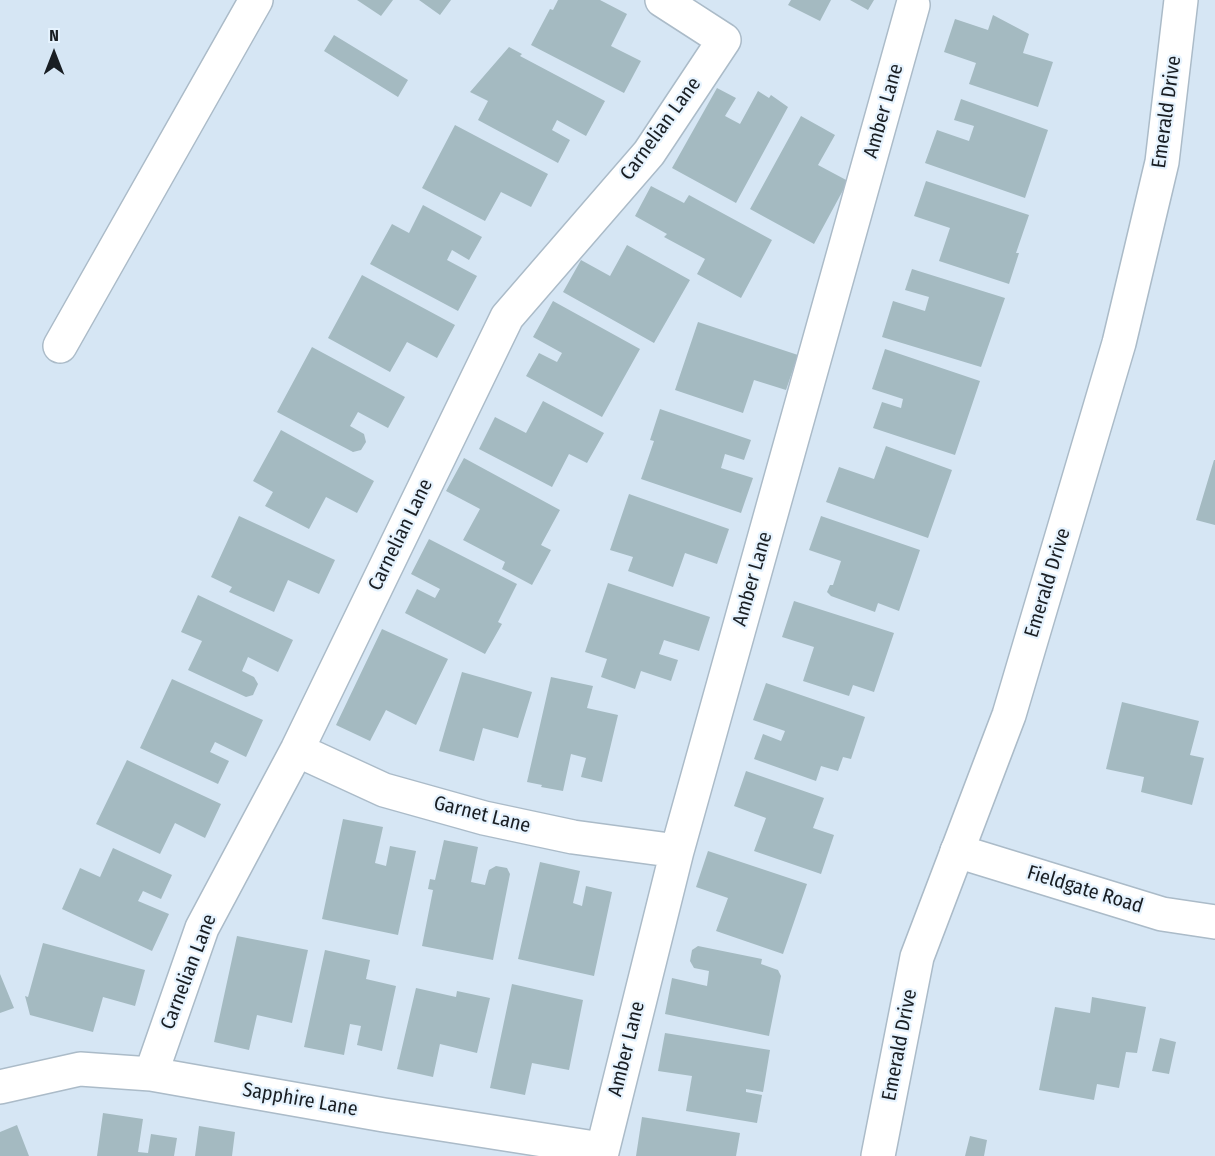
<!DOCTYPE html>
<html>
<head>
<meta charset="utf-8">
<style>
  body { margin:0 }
  #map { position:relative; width:1215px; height:1156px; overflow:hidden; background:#d6e6f4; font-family:"Fira Sans Condensed",sans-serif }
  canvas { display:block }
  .north { position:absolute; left:24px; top:24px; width:60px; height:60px; -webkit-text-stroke:4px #e6f3fe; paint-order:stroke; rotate:0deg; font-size:16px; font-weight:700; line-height:24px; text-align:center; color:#191e23 }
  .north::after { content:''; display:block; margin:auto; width:21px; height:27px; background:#191e23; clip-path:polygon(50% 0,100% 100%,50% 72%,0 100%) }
</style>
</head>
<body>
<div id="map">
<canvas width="1215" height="1156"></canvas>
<div class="north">N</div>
</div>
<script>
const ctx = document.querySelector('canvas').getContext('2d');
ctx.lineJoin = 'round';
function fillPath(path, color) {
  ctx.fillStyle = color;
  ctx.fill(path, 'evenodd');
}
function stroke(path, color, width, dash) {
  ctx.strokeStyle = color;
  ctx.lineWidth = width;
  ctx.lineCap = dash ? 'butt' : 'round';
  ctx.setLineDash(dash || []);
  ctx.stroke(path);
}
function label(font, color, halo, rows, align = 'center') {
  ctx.font = font + ' "Fira Sans Condensed",sans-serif';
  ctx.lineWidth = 4.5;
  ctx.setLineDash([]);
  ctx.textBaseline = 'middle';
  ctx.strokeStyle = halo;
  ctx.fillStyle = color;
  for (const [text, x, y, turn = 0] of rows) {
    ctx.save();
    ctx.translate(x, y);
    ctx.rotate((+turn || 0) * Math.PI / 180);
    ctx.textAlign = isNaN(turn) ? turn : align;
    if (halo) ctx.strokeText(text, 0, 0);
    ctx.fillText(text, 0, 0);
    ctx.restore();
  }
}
const building = new Path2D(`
  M357,0H393L381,16Z
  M419,0H451L440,15Z
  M558,0H600L627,14L611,46L641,61L624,93L531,45L550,9L553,10Z
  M791,0H831L820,21L788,5Z
  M850,0H874L868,10Z
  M993,15L1029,34L1023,53L1053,62L1038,107L969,84L976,63L944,52L955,19L988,30Z
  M334,35L408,80L398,97L324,51Z
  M509,47L522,54L520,56L605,101L586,136L557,120L552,130L570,140L558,163L478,120L488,101L470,92Z
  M717,88L736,98L725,116L740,124L758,91L769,98L771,95L788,107L736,203L672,168Z
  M961,99L1048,130L1025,198L925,163L937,130L969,141L974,126L954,120Z
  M801,116L835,135L818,165L848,181L814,244L750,209Z
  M455,125L548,174L531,207L501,192L485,221L422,188Z
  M926,181L1029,215L1016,253H1019L1009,284L939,261L950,228L914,216Z
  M651,186L684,203L689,195L772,240L741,298L697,274L705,259L664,237L667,234L635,216Z
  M423,205L482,237L469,260L452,250L447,260L477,276L458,311L370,264L392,224L409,233Z
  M627,245L690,280L654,343L563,292L581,260L610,276Z
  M912,269L1005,298L981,367L882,337L893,301L925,311L929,297L905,290Z
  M362,275L455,325L437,358L407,342L390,372L328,338Z
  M553,301L640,349L602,417L526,376L539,353L557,362L562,353L533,337Z
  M698,322L798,355L786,390L754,380L743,413L675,390Z
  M312,347L405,397L388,428L358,412L350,426L364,434L366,442L361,450L353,452L277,412Z
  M885,349L980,381L955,455L873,428L882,402L901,408L903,399L872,389Z
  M543,401L604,433L587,463L569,454L552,487L479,449L495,417L526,433Z
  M660,409L751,440L744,460L725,454L721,468L753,478L741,513L641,479L654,441L650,440Z
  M281,430L374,481L357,513L326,497L309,529L265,506L273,492L253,481Z
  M886,446L952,470L928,538L826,502L839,467L874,479Z
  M464,458L560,510L541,545L551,550L532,585L502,569L505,562L463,540L480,509L446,491Z
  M1214,460H1215V525L1196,520Z
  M629,494L729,529L717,564L685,553L673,587L628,571L633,557L610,550Z
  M239,516L335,560L319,594L288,580L274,612L229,592L232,587L211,577Z
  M821,516L920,550L899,611L878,603L875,612L831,596L827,592L830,585H833L841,561L809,550Z
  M429,539L517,584L498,622L502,624L485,654L405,613L417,589L435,598L440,589L411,574Z
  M608,583L710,617L699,651L664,640L659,654L678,660L671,681L641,671L635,689L601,677L607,659L585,652Z
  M198,595L293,640L278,672L248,657L242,671L254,677L258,684L253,695L246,697L188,670L202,641L181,632Z
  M794,601L894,633L874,692L853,685L849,696L803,681L814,647L782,637Z
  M382,629L448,659L416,725L386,710L370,741L336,725Z
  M462,672L532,692L518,738L483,728L474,761L439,751Z
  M551,677L593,686L587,708L618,715L602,782L581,777L586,758L571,754L563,791L541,787L542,785L527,782Z
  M172,679L263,720L246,757L215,742L210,752L229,761L218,784L140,748Z
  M766,683L865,717L851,759L843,757L838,771L821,766L816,781L754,759L763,734L781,741L785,731L753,720Z
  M1122,702L1199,721L1190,755L1204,758L1192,805L1141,792L1144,777L1106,769Z
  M127,760L221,804L205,838L175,823L160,854L96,824Z
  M746,771L824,798L813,828L834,835L821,874L754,851L766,818L734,806Z
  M343,819L383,827L375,863L386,866L390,846L416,851L398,935L322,919Z
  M444,840L478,847L471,882L485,885L489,870L496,866L507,868L510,874L493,960L422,946L433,890L428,889L430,879L435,880Z
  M113,848L172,875L161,899L143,891L138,901L169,914L152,951L62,909L80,868L100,877Z
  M708,851L807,884L783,954L716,931L728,898L696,887Z
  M540,862L580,871L573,903L582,906L586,886L612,892L594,976L518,959Z
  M237,936L308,950L292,1023L257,1015L249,1050L214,1042Z
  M43,943L145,970L135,1006L103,997L93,1032L30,1015L25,996L28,997Z
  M698,946L762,959L761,964L778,970L781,976L769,1036L665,1014L672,978L707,986L709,971L694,968L690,961L692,950Z
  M325,950L370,960L366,979L396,986L382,1051L357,1045L361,1026L350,1024L344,1055L304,1047Z
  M0,974L14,1008L0,1013Z
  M512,984L583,1000L569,1070L532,1063L525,1095L490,1088Z
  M416,988L456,997L457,991L490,998L477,1053L440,1044L433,1077L397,1069Z
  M1092,997L1146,1007L1137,1053L1126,1052L1119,1088L1097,1084L1094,1100L1039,1090L1055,1007L1090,1013Z
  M665,1033L770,1050L763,1092L746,1089V1092L762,1095L757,1123L686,1111L692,1076L658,1071Z
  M1160,1038L1176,1042L1169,1074L1152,1071Z
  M103,1113L143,1119L138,1152L148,1153L151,1134L177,1138L174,1156H97Z
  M642,1117L740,1133L736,1156H636Z
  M17,1125L29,1156H0V1132Z
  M199,1126L235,1132L232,1156H195Z
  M970,1136L987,1140L984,1156H965Z`);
const minor = new Path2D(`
  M60,346L256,0
  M297,750L384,790L484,818L573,837L677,851
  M957,851L1162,914L1215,922
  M151,1074L202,928L297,750L507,317L649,153L724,40L662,0
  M0,1087L80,1069L151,1074L384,1115L601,1149
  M601,1156L677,851L913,5`);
const major = new Path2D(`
  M878,1156L917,957L1009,715L1119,343L1162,162L1181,0`);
const streetNames = [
  ["Amber Lane",884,111,-74],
  ["Emerald Drive",1167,112,-82],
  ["Carnelian Lane",661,129,-54],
  ["Carnelian Lane",401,535,-64],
  ["Amber Lane",753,579,-74],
  ["Emerald Drive",1048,583,-73],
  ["Garnet Lane",482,815,14],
  ["Fieldgate Road",1085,890,17],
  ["Carnelian Lane",189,972,-69],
  ["Emerald Drive",900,1045,-79],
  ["Amber Lane",627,1049,-76],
  ["Sapphire Lane",300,1100,10]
];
fillPath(building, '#a4bac1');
stroke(minor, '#abbbc8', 36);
stroke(major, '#abbbc8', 36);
stroke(minor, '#fff', 33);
stroke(major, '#fff', 33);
label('20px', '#191e23', '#e6f3fe', streetNames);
</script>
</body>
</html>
